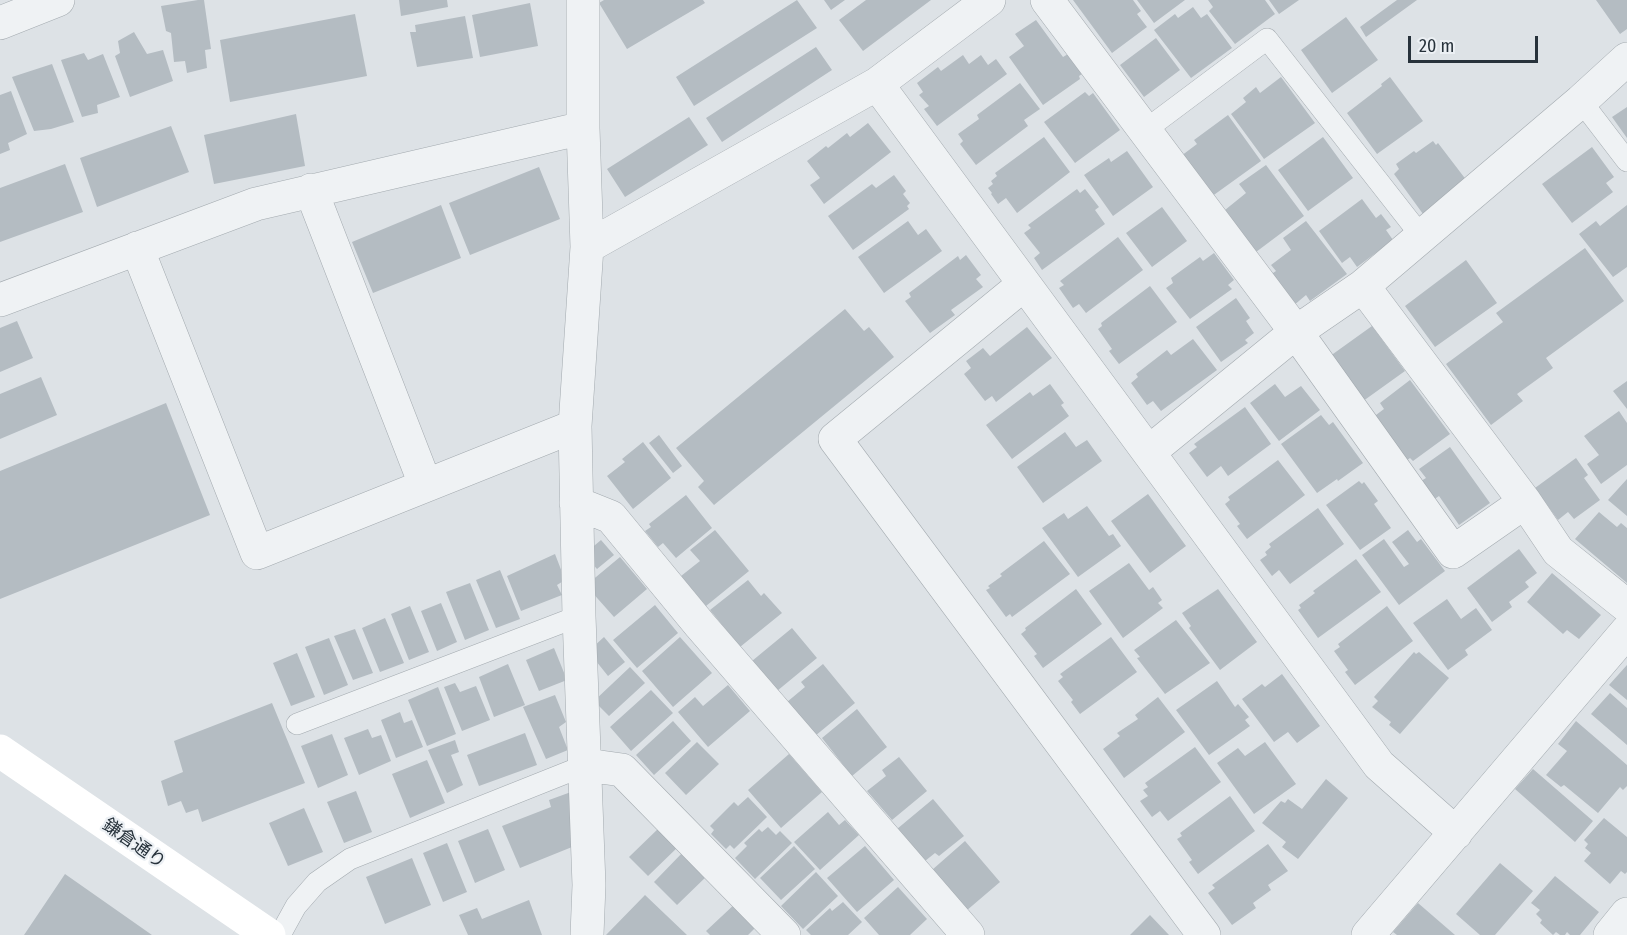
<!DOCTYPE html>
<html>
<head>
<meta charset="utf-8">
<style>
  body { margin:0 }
  #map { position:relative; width:1627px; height:935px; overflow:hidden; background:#dde2e6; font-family:"Fira Sans Condensed",sans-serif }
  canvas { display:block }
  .scale { position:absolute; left:1408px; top:36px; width:130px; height:27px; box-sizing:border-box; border:3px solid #27323b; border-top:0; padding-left:8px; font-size:18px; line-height:21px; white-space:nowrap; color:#27323b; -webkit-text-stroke:4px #ecf0f4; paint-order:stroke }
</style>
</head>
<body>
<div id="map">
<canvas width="1627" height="935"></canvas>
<div class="scale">20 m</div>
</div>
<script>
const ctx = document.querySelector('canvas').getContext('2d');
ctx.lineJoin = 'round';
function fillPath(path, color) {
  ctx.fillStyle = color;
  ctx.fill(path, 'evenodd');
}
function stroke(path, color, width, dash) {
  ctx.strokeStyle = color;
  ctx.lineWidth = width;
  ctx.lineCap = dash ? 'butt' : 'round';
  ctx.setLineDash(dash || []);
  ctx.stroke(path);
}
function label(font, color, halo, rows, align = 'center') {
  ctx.font = font + ' "Fira Sans Condensed","Noto Sans JP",sans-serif';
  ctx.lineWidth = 4.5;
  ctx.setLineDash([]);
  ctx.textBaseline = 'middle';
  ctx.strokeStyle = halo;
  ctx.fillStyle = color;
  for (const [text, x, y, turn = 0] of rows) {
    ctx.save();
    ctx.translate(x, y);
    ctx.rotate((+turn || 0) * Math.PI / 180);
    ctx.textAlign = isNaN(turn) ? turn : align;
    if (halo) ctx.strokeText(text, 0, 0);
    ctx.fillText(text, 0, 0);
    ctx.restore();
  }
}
const building = new Path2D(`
  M198,0H204L211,49L205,50L207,68L187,73L185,61L174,62L171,33L166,31L161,6Z
  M399,0H447L448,7L401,16Z
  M604,0H703L705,3L627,49L599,3Z
  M797,0L817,28L694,106L676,77Z
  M824,0H845L831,10Z
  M866,0H931L863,51L839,20Z
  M1073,0H1133L1141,11L1137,14L1147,27L1112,53Z
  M1137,0H1185L1154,23Z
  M1208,0H1265L1275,14L1235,44L1209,11L1213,7Z
  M1269,0H1299L1279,14Z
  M1397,0H1417L1366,37L1360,27Z
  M1596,0H1627V29L1620,34Z
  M530,3L538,46L480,57L472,15Z
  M1193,7L1201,18L1207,14L1232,48L1191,78L1154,30L1175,14L1178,18Z
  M355,14L367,76L230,102L220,40Z
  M465,16L473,58L417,67L410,32H416L415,25Z
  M1346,17L1378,60L1332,93L1301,50Z
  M1036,20L1063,57L1068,54L1082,74L1079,76L1080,79L1043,105L1009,57L1024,46L1015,34Z
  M134,32L147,54L163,50L173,81L130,97L115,56L120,53L118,41Z
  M1156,38L1180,70L1144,97L1120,65Z
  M816,47L832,70L722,142L706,118Z
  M84,53L88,60L103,54L120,97L97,105L98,113L82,117L61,60Z
  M963,55L969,64L981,55L988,65L996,59L1007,74L937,126L924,109L929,106L919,95L923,92L917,83L938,67L941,71Z
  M52,64L74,122L51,129L34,131L12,77Z
  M1281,77L1315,123L1264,159L1231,114L1246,102L1243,98L1256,87L1260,93Z
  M1390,77L1423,121L1377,154L1347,113L1382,86L1381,84Z
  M1020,83L1040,109L1024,120L1028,126L976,165L960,144L963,141L958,134L979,119L977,115Z
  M11,91L27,134L8,143L10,150L0,154V95Z
  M1085,92L1089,96L1093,93L1120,130L1075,163L1044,122Z
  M1627,107V138L1612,117Z
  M296,114L305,166L214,184L204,135Z
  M1228,115L1261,161L1211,197L1181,156L1197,144L1194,140Z
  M689,117L708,145L625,197L607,169Z
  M868,123L891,152L824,204L810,185L820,178L807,161L826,146L828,148L847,133L850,137Z
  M171,126L189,172L97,207L80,158Z
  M1044,137L1070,172L1017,213L1006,198L998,204L991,194L992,193L988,188L993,184L991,181L997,176L995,173Z
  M1323,137L1353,178L1308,211L1278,170Z
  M1433,141L1436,145L1438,143L1467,181L1423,214L1394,174L1399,169L1396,164L1414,151L1416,153Z
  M1592,147L1614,177L1606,183L1613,192L1572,223L1542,184Z
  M1127,151L1153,187L1113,216L1084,175L1109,158L1111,162Z
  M65,164L83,212L0,242V188Z
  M1266,165L1304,216L1256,252L1225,210L1246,193L1239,184Z
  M539,167L560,219L470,255L449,203Z
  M894,175L906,191L903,194L910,203L907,206L909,209L853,250L828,216L872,184L876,188Z
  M1077,189L1080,193L1085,189L1099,207L1095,210L1105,224L1042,270L1034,258L1040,253L1024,233L1031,228L1028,225Z
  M1362,199L1376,218L1381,214L1391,227L1386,230L1393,240L1357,267L1350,257L1342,263L1319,231Z
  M441,205L461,258L373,293L352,242Z
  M1627,205V267L1613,277L1579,234L1596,221L1600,226Z
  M1162,207L1187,241L1152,267L1126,233Z
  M908,221L918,235L926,229L942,251L884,293L858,257Z
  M1306,221L1347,274L1310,301L1306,295L1293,306L1270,275L1276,271L1271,265L1291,250L1283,238Z
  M1118,237L1143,270L1086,313L1079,304L1073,308L1059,288L1064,285L1060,281Z
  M1585,248L1624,301L1546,358L1553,368L1517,394L1523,401L1491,425L1446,364L1503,322L1496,313Z
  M1214,253L1234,280L1228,285L1232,289L1190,319L1166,288L1173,283L1171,278L1200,257L1203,261Z
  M966,255L981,275L976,279L983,287L951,310L955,315L930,333L905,301L911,297L909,293L958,256L960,260Z
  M1466,260L1497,303L1435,347L1405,306Z
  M1150,286L1177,322L1119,364L1109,351L1112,349L1098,329L1102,326L1101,323Z
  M1236,298L1250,318L1246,321L1254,333L1245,340L1248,343L1221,362L1196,327Z
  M845,309L864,331L869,327L894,357L714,505L698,487L704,481L676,448Z
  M17,321L33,358L0,372V328Z
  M1372,326L1405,371L1359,404L1326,359Z
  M1027,327L1052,358L996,402L992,396L985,401L964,374L971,368L966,361L983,348L990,356Z
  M1193,339L1217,370L1161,411L1153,401L1147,405L1131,383L1138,377L1136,374L1167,350L1171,355Z
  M41,377L57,415L0,439V394Z
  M1410,380L1450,434L1413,461L1410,458L1402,464L1372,418L1384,409L1380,403Z
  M1627,381V409L1613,391Z
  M1050,384L1064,403L1061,405L1069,416L1012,459L986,425L1030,392L1033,396Z
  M1275,384L1285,397L1301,386L1320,410L1279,441L1250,403Z
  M166,403L210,515L0,599V471Z
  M1245,407L1271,444L1228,476L1221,466L1207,477L1189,453L1197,447L1194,444Z
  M1619,411L1627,423V465L1601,484L1587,464L1599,455L1584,436Z
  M1321,415L1329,425L1333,422L1363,463L1338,481L1337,479L1317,493L1281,444Z
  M1065,432L1076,447L1087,440L1102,461L1043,503L1017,467Z
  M659,435L682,466L673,473L649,443Z
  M643,442L671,478L633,509L607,476L625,462L622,459Z
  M1450,447L1490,503L1459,525L1439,496L1429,503L1416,484L1426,478L1419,469Z
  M1576,458L1588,475L1584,478L1600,500L1574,519L1568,512L1558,520L1535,488Z
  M1278,460L1305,495L1247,539L1237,526L1240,524L1225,504L1230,500L1228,497Z
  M1627,479V516L1608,500Z
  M1359,481L1362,484L1364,482L1378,501L1374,504L1391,528L1360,550L1326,505Z
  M1148,494L1186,546L1150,573L1111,521Z
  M686,495L712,528L676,558L663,543L658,547L645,531L651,527L649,524Z
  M1087,506L1109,536L1113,534L1121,546L1078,577L1042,528L1064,513L1068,519Z
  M1318,508L1344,544L1290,584L1279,570L1272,576L1260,560L1267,555L1265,552L1271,547L1269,544Z
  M1599,512L1617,527L1621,523L1627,528V583L1575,539Z
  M715,530L749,571L706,606L681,576L700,561L690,550Z
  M1408,530L1417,542L1421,539L1445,571L1399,605L1362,555L1384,539L1404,567L1409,564L1392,542Z
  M601,540L614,555L597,569L588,559V551Z
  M1044,541L1070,574L1012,617L1010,614L1006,617L986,590L990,588L988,586L1002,576L1000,574Z
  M1519,549L1537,573L1525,582L1529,587L1509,602L1512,607L1492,622L1467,588Z
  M555,554L565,580L557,585L562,595L521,611L507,576Z
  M620,557L647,589L614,617L590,590V582Z
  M1356,559L1381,592L1318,638L1298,610L1301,608L1299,605L1315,593L1313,591Z
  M1129,563L1149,590L1153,587L1162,600L1158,603L1163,608L1123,638L1089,591Z
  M500,570L520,619L496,628L476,580Z
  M1552,573L1601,615L1579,639L1567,630L1563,634L1527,602Z
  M748,580L761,596L764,593L782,613L740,647L710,610Z
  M470,583L489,630L465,640L446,592Z
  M1076,589L1102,624L1043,668L1034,656L1037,654L1021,634L1026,630L1025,628Z
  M1218,589L1257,642L1220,670L1189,628L1191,626L1182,613Z
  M1447,599L1461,619L1476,608L1492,630L1465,650L1468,655L1448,670L1413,623Z
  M441,603L457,642L437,651L421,611Z
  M655,605L678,633L637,668L613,640Z
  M410,606L429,652L409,660L391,614Z
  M1387,606L1413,641L1355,685L1345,672L1348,670L1334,651L1340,647L1338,644Z
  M385,618L404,663L380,672L362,628Z
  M1176,620L1210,663L1165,694L1137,658L1140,657L1134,650Z
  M792,628L817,658L777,691L752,661Z
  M355,629L373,673L353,680L334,636Z
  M604,637L625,662L608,676L596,661L593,647Z
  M680,637L712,673L673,707L642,671Z
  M1111,637L1137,672L1080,714L1071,702L1073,700L1058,681L1063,677L1060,674Z
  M329,638L348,685L324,695L305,647Z
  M554,648L567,680L539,691L526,660Z
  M1414,652L1416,654L1419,652L1449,678L1400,734L1389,725L1391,722L1372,707L1378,701L1374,697Z
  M297,653L315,697L291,706L273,663Z
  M508,664L525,705L494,717L479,677Z
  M823,664L855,703L815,736L787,702L805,687L801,682Z
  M1627,665V700L1609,685Z
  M630,667L645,683L609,716L594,701Z
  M1282,674L1320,726L1297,743L1288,732L1274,742L1242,699L1262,684L1265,687Z
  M1217,681L1235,707L1238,704L1249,717L1245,720L1250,726L1209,755L1176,710Z
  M455,683L460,692L476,686L490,720L462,731L444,687Z
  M728,685L750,711L708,747L678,712L695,697L703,706Z
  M438,687L456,734L427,746L408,700Z
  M651,690L673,713L631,751L610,727Z
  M1610,693L1627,708V745L1591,714Z
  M555,695L566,722L559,727L568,750L546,759L523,707Z
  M1158,697L1185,732L1124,778L1103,749L1120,736L1117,733L1138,719L1135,715Z
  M272,703L305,783L202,822L198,809L186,813L181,801L168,806L161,781L183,772L174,741Z
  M857,709L887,747L852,776L822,738Z
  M400,712L404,723L412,720L423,747L396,758L381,720Z
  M673,721L691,741L654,775L636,755Z
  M1576,721L1627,765V786L1623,790L1620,787L1598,813L1564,785L1561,787L1546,775L1567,751L1558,744Z
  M368,729L372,738L381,735L391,761L359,775L344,738Z
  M525,733L537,765L479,786L467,755Z
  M332,734L348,775L318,788L301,746Z
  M455,740L459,752L451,755L463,785L447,793L428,750Z
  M697,742L719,764L686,795L665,773Z
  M1265,742L1296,784L1254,814L1217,763L1238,748L1245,756Z
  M1195,747L1221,782L1168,821L1160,811L1152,817L1140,801L1148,796L1143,790L1148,787L1145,783Z
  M789,754L822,792L781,828L748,790Z
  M899,757L927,791L892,820L867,791L886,776L882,770Z
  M427,760L445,803L410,818L392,774Z
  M1533,769L1593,821L1575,842L1515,789Z
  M1326,779L1348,798L1298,859L1282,847L1286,842L1262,823L1281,801L1285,803L1288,799L1302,809Z
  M356,791L372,832L344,843L327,802Z
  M571,792L572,847L520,868L502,826L551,807L549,800Z
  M1230,796L1255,831L1198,874L1189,862L1192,860L1177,839L1182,836L1180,833Z
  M748,797L767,817L734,849L730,845L726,849L711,834L714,830L710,826L734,802L738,806Z
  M933,799L964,836L939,856L935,853L920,865L897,829Z
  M304,808L323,852L288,866L269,823Z
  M828,812L839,825L845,820L859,835L820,870L794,842Z
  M1604,818L1627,837V872L1625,874L1621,871L1610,884L1584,861L1591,853L1585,848L1588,844L1584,840Z
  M662,825L680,845L648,876L629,857Z
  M768,827L776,835L780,831L792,843L755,879L735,858L747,846L744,843L759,829L762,832Z
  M488,829L505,870L475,883L458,841Z
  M965,841L1000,882L966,911L932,870Z
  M447,843L467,892L443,902L423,853Z
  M1268,844L1288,871L1268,885L1271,890L1253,903L1256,908L1232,925L1208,893L1215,888L1212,885Z
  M794,846L815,869L781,900L760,878Z
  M865,846L894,880L857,912L827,878Z
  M685,850L709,874L677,905L654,882Z
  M412,858L431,905L385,924L366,877Z
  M1500,863L1533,891L1495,935H1480L1456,914Z
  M816,872L838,896L803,929L781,906Z
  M65,874L152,935H24Z
  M1555,876L1599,912L1580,935H1570L1567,932L1565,935H1560L1556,932L1553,935L1540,923L1542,920L1536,914L1540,910L1531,903Z
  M898,887L927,919L910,935H879L864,918Z
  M645,895L687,935H606Z
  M529,900L542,935H468L459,915L477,908L482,919Z
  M737,902L759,924L748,935H710L706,931Z
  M843,902L862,922L848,935H811L806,930L830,908L832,911Z
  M1418,903L1455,935H1397L1393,932Z
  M1150,915L1169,935H1130Z`);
const lane = new Path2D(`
  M1581,101L1627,161
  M1144,131L1267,39L1422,237
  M297,724L579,616
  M280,935L296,906L317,882L350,859L586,765`);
const street = new Path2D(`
  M583,0V128L587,247L575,426L579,616L589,885L587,935
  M1047,0L1296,332L1453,552L1525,502
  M0,23L58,0
  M877,84L1379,765L1456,833
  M311,190L425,484
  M587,247L877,84L989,0
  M137,248L257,553L575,426
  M1023,285L835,439L1204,935
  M1363,286L1525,502L1558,551L1627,606
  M0,300L256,204L583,128
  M1149,452L1296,332L1363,286L1581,101L1627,59
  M576,503L611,517L700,625L968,935
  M586,765L622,770L784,935
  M1368,935L1627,631
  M1610,935L1627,914`);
const secondary = new Path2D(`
  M0,751L269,935`);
const streetNames = [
  ["鎌倉通り",134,844,35]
];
fillPath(building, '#b4bcc2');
stroke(lane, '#a3aaaf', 22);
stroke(street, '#a3aaaf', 34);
stroke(lane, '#eff2f4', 21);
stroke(street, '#eff2f4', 33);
stroke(secondary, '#fff', 33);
label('18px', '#27323b', '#ecf0f4', streetNames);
</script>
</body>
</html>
